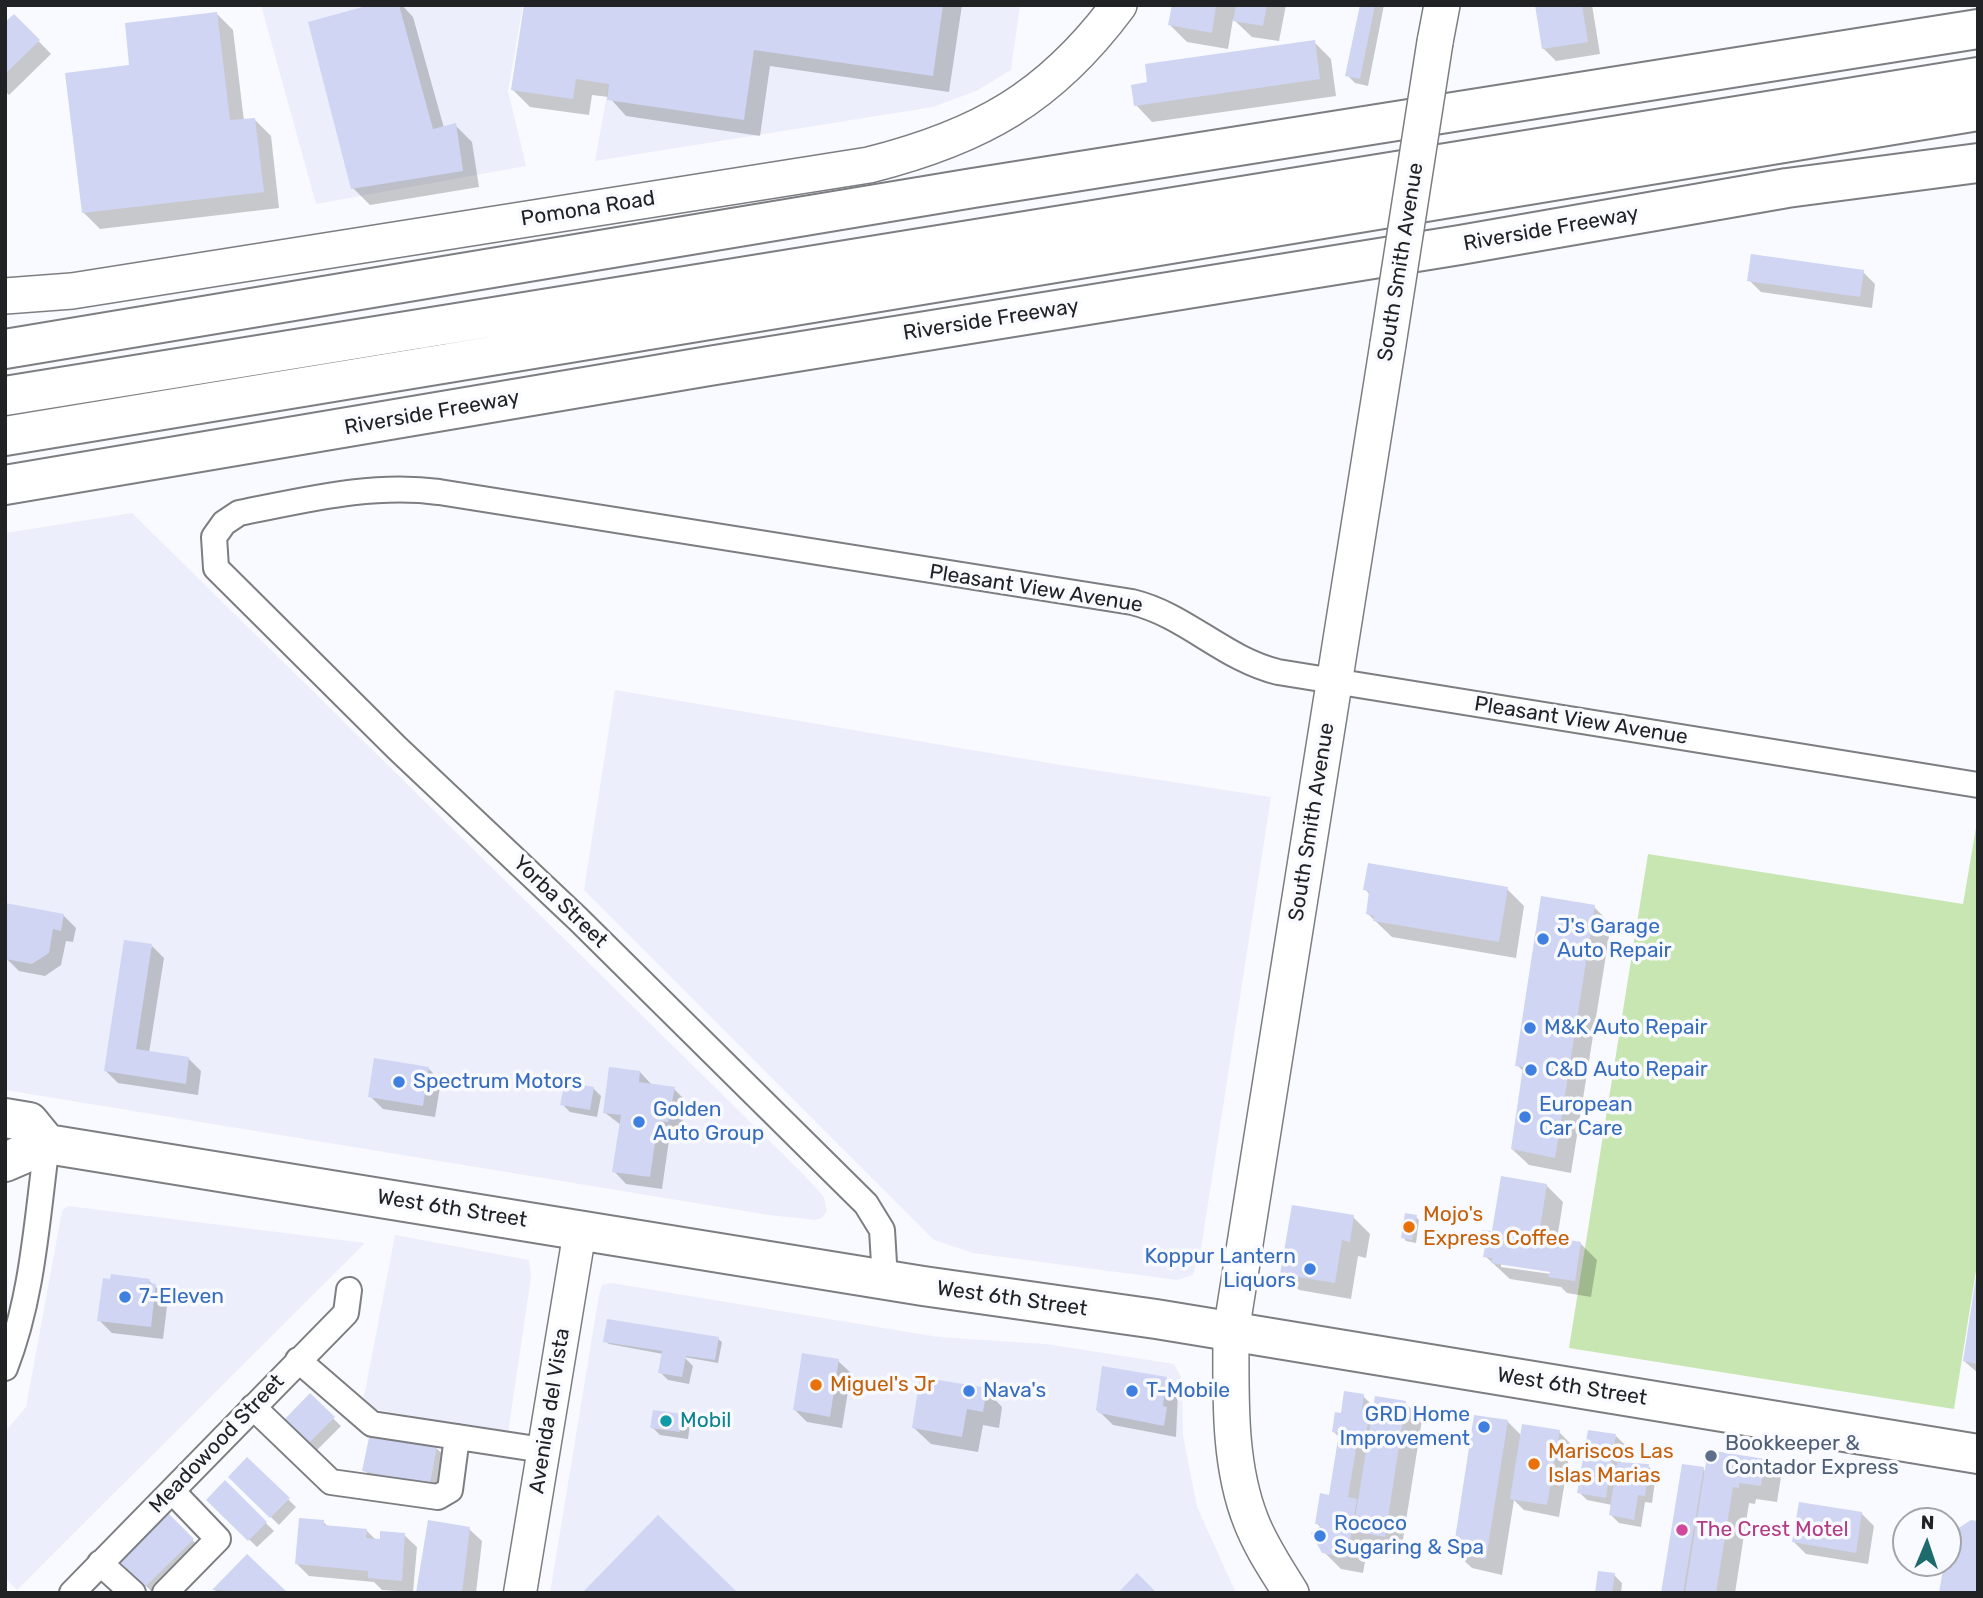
<!DOCTYPE html>
<html>
<head>
<meta charset="utf-8">
<style>
  body { margin:0 }
  #map { position:relative; width:1983px; height:1598px; overflow:hidden; background:#f9faff; font-family:Rubik,sans-serif }
  canvas { display:block }
  .frame { position:absolute; inset:0; border:7px solid #212224; pointer-events:none }
  .north { position:absolute; left:1892px; top:1507px; width:70px; height:70px; box-sizing:border-box; background:#f9faff; border:2px solid #a3a4a7; border-radius:50%; rotate:2deg; font-size:19px; font-weight:700; line-height:28px; text-align:center; color:#212224 }
  .north::after { content:''; display:block; margin:auto; width:24px; height:32px; background:#1e6b6e; clip-path:polygon(50% 0,100% 100%,50% 72%,0 100%) }
</style>
</head>
<body>
<div id="map">
<canvas width="1983" height="1598"></canvas>
<div class="frame"></div>
<div class="north">N</div>
</div>
<script>
const ctx = document.querySelector('canvas').getContext('2d');
ctx.lineJoin = 'round';
function fillPath(path, color) {
  ctx.fillStyle = color;
  ctx.fill(path, 'evenodd');
}
function stroke(path, color, width, dash) {
  ctx.strokeStyle = color;
  ctx.lineWidth = width;
  ctx.lineCap = dash ? 'butt' : 'round';
  ctx.setLineDash(dash || []);
  ctx.stroke(path);
}
function label(font, color, halo, rows, align = 'center') {
  ctx.font = font + ' Rubik,sans-serif';
  ctx.lineWidth = 7;
  ctx.setLineDash([]);
  ctx.textBaseline = 'middle';
  ctx.strokeStyle = halo;
  ctx.fillStyle = color;
  for (const [text, x, y, turn = 0] of rows) {
    ctx.save();
    ctx.translate(x, y);
    ctx.rotate((+turn || 0) * Math.PI / 180);
    ctx.textAlign = isNaN(turn) ? turn : align;
    if (halo) ctx.strokeText(text, 0, 0);
    ctx.fillText(text, 0, 0);
    ctx.restore();
  }
}
const built = new Path2D(`
  M261,5H523L508,91L526,166L316,204Z
  M623,5H1020L1011,70L976,91L933,107L595,161Z
  M132,513L804,1175L824,1197L827,1211L822,1218L815,1220L769,1215L5,1090V533Z
  M615,690L1055,764L1271,797L1201,1249L1193,1275L1177,1280L973,1253L934,1240L584,890Z
  M68,1206L365,1243L17,1590L5,1578V1432L26,1407L62,1211Z
  M395,1235L529,1260L531,1277L508,1433L362,1407Z
  M611,1283L938,1337L1046,1344L1174,1364L1182,1379L1183,1435L1197,1507L1236,1593H550L599,1295L602,1285Z`);
const green = new Path2D(`
  M1978,816V1258L1954,1409L1569,1348L1648,854L1963,904Z`);
const shadow = new Path2D(`
  M377,5H402L413,17L444,128L455,125L472,142L479,187L370,205L353,188Z
  M525,5H962L949,92L770,66L760,136L626,116L609,97L592,95L589,115L530,107L513,90Z
  M1173,5H1286L1279,41L1252,37L1233,19L1228,49L1187,42L1170,25Z
  M1361,5H1384L1368,86L1355,83L1347,75Z
  M1536,5H1592L1600,54L1556,61L1543,48Z
  M217,14L233,30L244,121L254,119L271,136L279,208L100,229L83,212L131,67Z
  M14,16L51,54L9,95L5,91V25Z
  M1314,42L1331,59L1336,96L1152,122L1136,105Z
  M1863,272L1875,284L1872,308L1761,292L1749,280Z
  M1365,889H1507L1524,906L1516,958L1392,937L1368,914L1370,895Z
  M1594,907L1611,924L1571,1173L1529,1165L1512,1149L1524,1072L1517,1065Z
  M63,915L76,928L73,942L66,941L61,965L45,976L19,971L6,958Z
  M152,946L164,958L149,1053L189,1059L201,1071L198,1095L118,1083L106,1071Z
  M428,1068L441,1081L435,1117L383,1109L370,1096Z
  M640,1072L652,1085L674,1089L686,1101L680,1134L670,1133L662,1189L626,1184L614,1171L621,1125L604,1112Z
  M593,1088L601,1096L597,1117L570,1112L562,1104Z
  M1546,1185L1563,1202L1557,1239L1580,1243L1597,1260L1591,1297L1567,1293L1561,1287L1510,1279L1485,1256L1486,1251L1481,1245ZM1501,1263L1558,1272V1275L1501,1267Z
  M1353,1217L1370,1234L1366,1258L1358,1256L1351,1299L1299,1290L1282,1273Z
  M1416,1217L1419,1220L1416,1243L1406,1241L1403,1237Z
  M1978,1279V1373L1964,1361Z
  M149,1281L168,1298L163,1339L112,1333L99,1320Z
  M718,1339L722,1342L718,1363L684,1357L693,1366L689,1384L668,1380L660,1372L663,1354L609,1344L605,1341Z
  M838,1361L851,1373L842,1428L807,1422L795,1410Z
  M1166,1379L1178,1391L1176,1437L1113,1425L1098,1410Z
  M986,1390L1002,1407L999,1428L983,1425L978,1452L931,1444L914,1428Z
  M310,1396L341,1426L316,1451L285,1421Z
  M1363,1396L1375,1408L1405,1403L1422,1420L1401,1552L1372,1547L1368,1544L1363,1573L1341,1569L1324,1552L1321,1527L1316,1523L1331,1497L1340,1438L1333,1431L1343,1415Z
  M682,1416L690,1424L688,1439L660,1435L652,1427Z
  M1507,1421L1522,1436L1559,1432L1571,1444L1559,1517L1524,1510L1514,1500L1502,1575L1472,1568L1455,1552Z
  M1616,1436L1624,1444L1620,1464L1648,1466L1656,1474L1652,1503L1645,1502L1641,1527L1619,1523L1611,1515L1612,1505L1587,1500L1579,1492Z
  M436,1448L449,1460L442,1495L377,1482L364,1470Z
  M247,1459L296,1507L279,1525L230,1477Z
  M1764,1460L1781,1477L1777,1502L1756,1499L1755,1504L1749,1503L1735,1593H1663L1703,1469L1706,1472Z
  M225,1483L274,1531L257,1547L208,1500Z
  M1861,1513L1874,1526L1868,1564L1806,1554L1794,1542Z
  M167,1514L205,1553L163,1593H153L120,1560Z
  M323,1522L329,1527L367,1531L376,1540L404,1535L417,1547L413,1592L382,1590L374,1582L309,1576L297,1564Z
  M469,1529L482,1541L476,1593H418Z
  M248,1556L285,1593H217L215,1590Z
  M1614,1575L1622,1583L1621,1593H1597Z`);
const building = new Path2D(`
  M370,5H399L433,129L456,123L463,171L351,189L308,22Z
  M524,5H943L933,76L754,50L744,120L607,100L609,84L576,79L573,99L511,90Z
  M1172,5H1216L1212,33L1168,25Z
  M1236,5H1267L1263,26L1233,21Z
  M1360,5H1375L1360,79L1345,76Z
  M1535,5H1582L1588,42L1542,49Z
  M217,12L230,120L255,118L264,192L82,213L65,73L129,65L125,23Z
  M14,14L40,40L5,74V22Z
  M1315,40L1320,79L1134,106L1131,85L1147,82L1145,64Z
  M1751,254L1864,270L1860,297L1747,281Z
  M1368,863L1508,887L1499,942L1373,921L1374,916L1366,914L1369,891L1363,890Z
  M1541,896L1595,905L1555,1158L1511,1149L1523,1067L1515,1066Z
  M5,903L64,914L61,931L53,929L49,953L32,964L5,959Z
  M124,940L152,944L136,1049L189,1057L186,1084L104,1071Z
  M374,1058L429,1067L423,1106L368,1097Z
  M609,1067L640,1071L639,1082L675,1087L668,1122L658,1121L650,1177L612,1172L621,1115L603,1113Z
  M565,1082L594,1087L590,1110L560,1105Z
  M1501,1176L1547,1184L1539,1235L1581,1242L1575,1281L1548,1277L1550,1272L1491,1263L1492,1258L1483,1257L1485,1247L1479,1246L1482,1230L1492,1231Z
  M1292,1205L1354,1215L1350,1242L1342,1240L1335,1283L1280,1274Z
  M1405,1213L1417,1215L1412,1240L1401,1238Z
  M111,1274L150,1279L149,1283L156,1284L151,1327L97,1321L103,1278L110,1279Z
  M1976,1277H1978V1364L1963,1361Z
  M607,1319L719,1337L715,1360L686,1356L682,1377L658,1373L662,1351L603,1342Z
  M802,1353L839,1359L830,1417L793,1410Z
  M1102,1366L1167,1377L1163,1406L1167,1407L1164,1426L1099,1413L1096,1410Z
  M920,1377L987,1388L983,1412L967,1409L962,1437L912,1428Z
  M1344,1391L1364,1394L1362,1410L1370,1412L1364,1444L1357,1443L1348,1497L1357,1499L1347,1558L1322,1553L1311,1533L1319,1529L1320,1524H1315L1320,1493L1329,1495L1339,1433L1332,1432L1335,1412L1341,1413Z
  M310,1393L335,1417L307,1445L283,1421Z
  M1375,1396L1406,1401L1385,1537L1353,1531Z
  M653,1410L683,1414L680,1432L650,1428Z
  M1474,1415L1508,1420L1486,1559L1453,1552Z
  M1522,1424L1560,1430L1547,1505L1510,1499Z
  M1588,1430L1616,1434L1606,1498L1577,1493Z
  M370,1433L437,1446L430,1484L362,1471Z
  M1708,1450L1765,1459L1761,1486L1739,1483V1488L1733,1487L1716,1593H1685Z
  M247,1457L290,1498L270,1518L228,1477Z
  M1617,1462L1649,1464L1645,1496L1638,1495L1634,1520L1609,1515Z
  M1682,1464L1704,1467L1683,1593H1661Z
  M225,1480L267,1522L248,1541L206,1500Z
  M1799,1502L1862,1512L1856,1553L1792,1542Z
  M167,1512L194,1539L145,1587L118,1560Z
  M658,1515L738,1593H582Z
  M299,1518L324,1520V1525L367,1529L366,1538L380,1539V1531L405,1533L402,1581L368,1578V1571L295,1564Z
  M428,1520L470,1527L462,1593H416Z
  M1971,1520L1978,1521V1593H1939L1944,1563H1948V1535Z
  M247,1554L288,1593L212,1590Z
  M1598,1571L1615,1573L1612,1593H1595Z
  M1137,1573L1157,1593H1118Z`);
const minor = new Path2D(`
  M885,1280L882,1230L866,1204L578,919L397,748L216,568L214,537L224,523L239,513C306,500 371,483 439,492L1132,602C1186,615 1224,659 1278,672L1978,785
  M298,1360L372,1424L543,1450
  M5,1368C33,1297 37,1218 47,1144
  M253,1407L331,1482L438,1497L450,1490L457,1437
  M100,1563L133,1593
  M72,1593L346,1313L349,1290
  M165,1593L218,1539L172,1491`);
const tertiary = new Path2D(`
  M520,1593L580,1230`);
const secondary = new Path2D(`
  M1435,42L1442,5
  M5,296L72,291L869,165C980,137 1050,98 1119,5
  M1291,1593C1277,1570 1261,1547 1251,1521C1228,1463 1231,1395 1231,1332L1388,344`);
const primary = new Path2D(`
  M5,1118L29,1122L47,1144
  M5,1162L47,1144L923,1286L1156,1319L1978,1454`);
const motorway = new Path2D(`
  M5,349L973,188L1978,29
  M5,396L1978,77
  M5,436L1978,111
  M5,485L709,366L1460,245L1787,188L1978,163`);
const secondaryBridge = new Path2D(`
  M1388,344L1435,42`);
const markers = [
  [1543,939,7,"#3f7fe0"],
  [1530,1028,7,"#3f7fe0"],
  [1531,1070,7,"#3f7fe0"],
  [399,1082,7,"#3f7fe0"],
  [1525,1117,7,"#3f7fe0"],
  [639,1122,7,"#3f7fe0"],
  [1409,1227,7,"#e8710a"],
  [1310,1269,7,"#3f7fe0"],
  [125,1297,7,"#3f7fe0"],
  [816,1385,7,"#e8710a"],
  [969,1391,7,"#3f7fe0"],
  [1132,1391,7,"#3f7fe0"],
  [666,1421,7,"#0f9aa8"],
  [1484,1427,7,"#3f7fe0"],
  [1711,1456,7,"#5c6f8a"],
  [1534,1464,7,"#e8710a"],
  [1682,1530,7,"#d1479c"],
  [1320,1536,7,"#3f7fe0"]
];
const streetNames = [
  ["Pomona Road",588,209,-9],
  ["Riverside Freeway",1551,229,-10],
  ["South Smith Avenue",1401,262,-81],
  ["Riverside Freeway",991,320,-9],
  ["Riverside Freeway",432,413,-10],
  ["Pleasant View Avenue",1036,589,9],
  ["Pleasant View Avenue",1581,721,9],
  ["South Smith Avenue",1312,822,-81],
  ["Yorba Street",560,902,44],
  ["West 6th Street",452,1209,9],
  ["West 6th Street",1012,1299,8],
  ["West 6th Street",1572,1387,9],
  ["Avenida del Vista",550,1411,-81],
  ["Meadowood Street",217,1444,-46]
];
const shopNames = [
  ["J's Garage",1557,927],
  ["Auto Repair",1557,951],
  ["M&K Auto Repair",1544,1028],
  ["C&D Auto Repair",1545,1070],
  ["Spectrum Motors",413,1082],
  ["European",1539,1105],
  ["Car Care",1539,1129],
  ["Golden",653,1110],
  ["Auto Group",653,1134],
  ["Koppur Lantern",1296,1257,"right"],
  ["Liquors",1296,1281,"right"],
  ["7-Eleven",139,1297],
  ["Nava's",983,1391],
  ["T-Mobile",1146,1391],
  ["GRD Home",1470,1415,"right"],
  ["Improvement",1470,1439,"right"],
  ["Rococo",1334,1524],
  ["Sugaring & Spa",1334,1548]
];
const foodNames = [
  ["Mojo's",1423,1215],
  ["Express Coffee",1423,1239],
  ["Miguel's Jr",830,1385],
  ["Mariscos Las",1548,1452],
  ["Islas Marias",1548,1476]
];
const cultureNames = [
  ["Mobil",680,1421]
];
const serviceNames = [
  ["Bookkeeper &",1725,1444],
  ["Contador Express",1725,1468]
];
const hotelNames = [
  ["The Crest Motel",1696,1530]
];
fillPath(built, '#eceefb');
fillPath(green, '#c8e6b2');
fillPath(shadow, '#0003');
fillPath(building, '#cfd5f2');
stroke(minor, '#7d7e82', 28);
stroke(tertiary, '#7d7e82', 35);
stroke(secondary, '#7d7e82', 38);
stroke(primary, '#7d7e82', 42);
stroke(motorway, '#7d7e82', 42);
stroke(minor, '#fff', 24);
stroke(tertiary, '#fff', 32);
stroke(secondary, '#fff', 35);
stroke(primary, '#fff', 38);
stroke(motorway, '#fff', 38);
stroke(secondaryBridge, '#7d7e82', 38, []);
stroke(secondaryBridge, '#fff', 35);
for (const [x, y, r, color] of markers) {
  const dot = new Path2D();
  dot.arc(x, y, r, 0, 2 * Math.PI);
  ctx.fillStyle = color;
  ctx.fill(dot);
  stroke(dot, '#f9faff', 2.5);
}
label('21px', '#212224', '#f9faff', streetNames);
label('21px', '#366cbe', '#f9faff', shopNames, 'left');
label('21px', '#c56008', '#f9faff', foodNames, 'left');
label('21px', '#0d838f', '#f9faff', cultureNames, 'left');
label('21px', '#4e5e75', '#f9faff', serviceNames, 'left');
label('21px', '#b23c85', '#f9faff', hotelNames, 'left');
</script>
</body>
</html>
